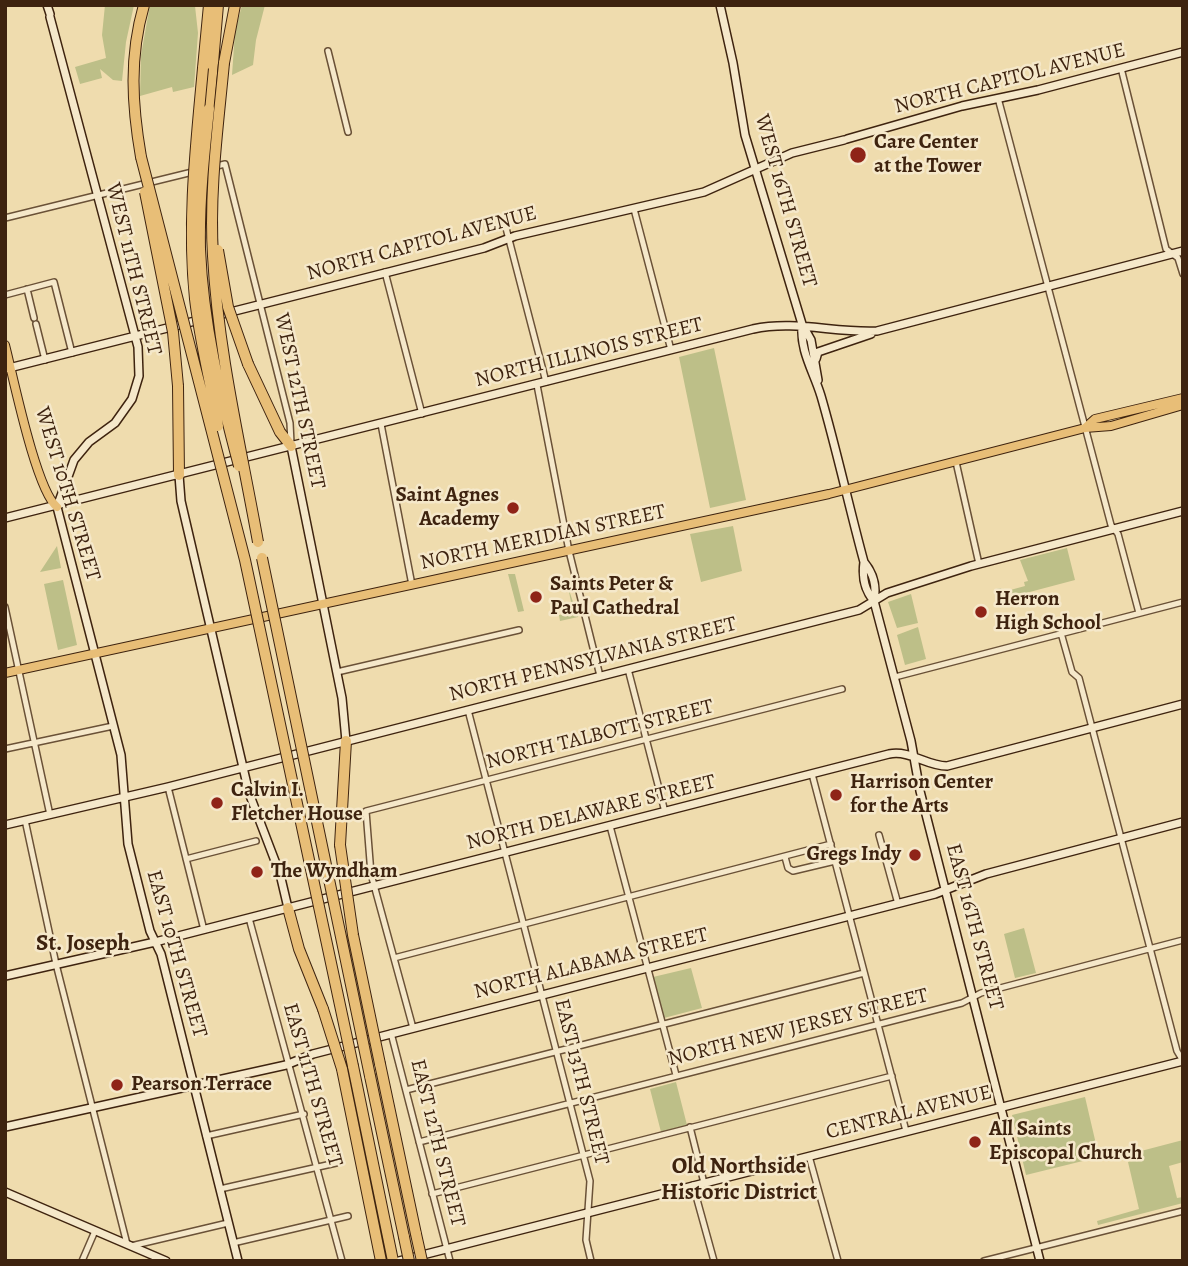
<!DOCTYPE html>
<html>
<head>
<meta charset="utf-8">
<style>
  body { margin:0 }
  #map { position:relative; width:1188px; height:1266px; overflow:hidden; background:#efdcae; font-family:Alegreya,serif }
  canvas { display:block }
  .frame { position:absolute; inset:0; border:7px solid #3e230f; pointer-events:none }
</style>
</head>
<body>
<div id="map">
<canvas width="1188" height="1266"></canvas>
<div class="frame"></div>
</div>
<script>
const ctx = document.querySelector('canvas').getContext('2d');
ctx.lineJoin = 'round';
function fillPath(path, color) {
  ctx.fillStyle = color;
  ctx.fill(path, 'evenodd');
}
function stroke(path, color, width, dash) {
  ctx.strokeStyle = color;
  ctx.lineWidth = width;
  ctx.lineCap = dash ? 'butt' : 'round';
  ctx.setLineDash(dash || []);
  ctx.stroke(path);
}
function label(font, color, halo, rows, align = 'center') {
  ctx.font = font + ' Alegreya,serif';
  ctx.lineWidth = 5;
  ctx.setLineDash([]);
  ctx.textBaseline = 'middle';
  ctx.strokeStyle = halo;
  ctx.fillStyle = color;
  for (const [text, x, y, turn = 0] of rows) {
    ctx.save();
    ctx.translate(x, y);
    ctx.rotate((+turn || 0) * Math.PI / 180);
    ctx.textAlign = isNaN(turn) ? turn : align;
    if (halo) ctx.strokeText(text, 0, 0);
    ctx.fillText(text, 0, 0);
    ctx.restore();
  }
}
const green = new Path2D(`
  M105,5H134L126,42L122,81L113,80L100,69L102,78L80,84L75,67L106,58L102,35Z
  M150,5L195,6L198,33L194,87L173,92L172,87L140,96L141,55Z
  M242,5H265L256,40L253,65L232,75L235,32Z
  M714,348L746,500L710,508L679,357Z
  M733,526L742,571L701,582L690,534Z
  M57,546L61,568L40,572Z
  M1067,548L1075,580L1007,598L1005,594L998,596L996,589L1001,588L1003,592L1025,586L1024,582L1028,581L1020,560Z
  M508,574H515L524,611L518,612Z
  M63,580L77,645L58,650L44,584Z
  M568,587L578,617L560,621L559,615L564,614L563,607H572Z
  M911,594L918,623L897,628L888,602Z
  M918,627L926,659L905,665L897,635Z
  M1024,928L1036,973L1015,978L1004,934Z
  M691,968L702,1008L664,1018L653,977Z
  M676,1082L687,1125L661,1132L650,1089Z
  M1085,1097L1099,1157L1026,1175L1012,1115Z
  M1183,1140V1162L1169,1166L1177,1198L1183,1197V1203L1098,1225L1097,1221L1139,1209L1128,1162L1143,1159L1141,1151Z`);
const street = new Path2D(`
  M328,51L348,132
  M1121,68L1166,249L1178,258L1183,274
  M998,98L1111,525L1118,534L1139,613
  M634,209L671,350
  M5,218L225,164L290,423L291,443
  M506,228L546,382
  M385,272L422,414
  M27,289L34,318
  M5,295L54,282L72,353
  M36,324L45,360
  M537,385L569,551L600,676
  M381,424L412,585
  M956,462L979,564
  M5,607L50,815
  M1061,633L1072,672L1079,678L1177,1051L1183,1061
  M628,669L665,812
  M337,672L519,630
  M895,677L1183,602
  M468,710L590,1181L586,1240L591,1261
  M5,749L113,726
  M812,774L906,1131
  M168,787L204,930
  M25,820L56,964L127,1244
  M610,826L676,1075
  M879,835L898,904
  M785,857L788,868L793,871L835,861
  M186,859L256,841
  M249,918L342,1261
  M394,958L831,844
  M413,1028L371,874L366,811L842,689
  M391,1033L450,1261
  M406,1090L864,973
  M690,1127L704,1183
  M206,1136L304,1114
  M419,1142L962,1003L981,993L1183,940
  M809,1156L838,1261
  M693,1185L714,1261
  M220,1189L336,1163
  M432,1194L892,1076
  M233,1243L348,1216
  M131,1246L228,1223
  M82,1261L95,1231
  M984,1261L1183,1211`);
const secondary = new Path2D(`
  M47,5L50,14
  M720,5L733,63L745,135L802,324L811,340L818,380
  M50,17L138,347L139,376L132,399L115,423L89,442L74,460L57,507
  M847,139L962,106L1038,90L1183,52
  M802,324C800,352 813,370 821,396C837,451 849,507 864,562C874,574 877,586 874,601L911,741L920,791L1040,1261
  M816,359L818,352L871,334
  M5,369L484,248L515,236L704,192L792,153L844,140
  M291,446L342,698L346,741
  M179,475L181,501L249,793L280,874L288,908
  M57,507L121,755L128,844L150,931L161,954L238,1261
  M5,518L753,329C795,320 834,333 877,331L1183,251
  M864,562C862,577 864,590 874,601
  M5,825L168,787L859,610L887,593L971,566L1183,511
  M5,976L155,942L889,754C911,750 926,766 947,766L1183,704
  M5,1127L286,1065L313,1054L935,894L986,874L1183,822
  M5,1192L166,1261
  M399,1261L1183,1061`);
const primary = new Path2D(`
  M5,345C13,376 36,490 57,507
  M1085,428L1095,419L1183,398
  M5,673L829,494L1085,428L1111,426L1183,405`);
const highway = new Path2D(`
  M224,63L235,5
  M203,68L209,5
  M209,109L218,5
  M141,157C132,105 129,57 144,5
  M248,364L280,432L291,446
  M178,386L179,475
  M340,845L346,741
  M288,908L299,949L323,1009
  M380,1064L416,1234
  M353,1066L393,1261
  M342,1069L381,1261
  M370,1076L404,1237`);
const highwayBridge = new Path2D(`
  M224,63C218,127 209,191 213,256C218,352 241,447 258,542
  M203,68C196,145 187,221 195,299C200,342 211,383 218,426
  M209,109C204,155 199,202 200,249C203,323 220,395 239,466
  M141,157L245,560L353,1066
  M145,192L173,332L178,386
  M218,250L228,307L248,364
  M262,558L370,1076
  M340,845L353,935L380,1064
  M323,1009L342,1069
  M416,1234L422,1261
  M404,1237L409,1261`);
const markers = [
  [858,155,9,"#8f2418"],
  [513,508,7,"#8f2418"],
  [536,597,7,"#8f2418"],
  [981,612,7,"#8f2418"],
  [836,795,7,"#8f2418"],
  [217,803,7,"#8f2418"],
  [915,855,7,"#8f2418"],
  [257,872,7,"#8f2418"],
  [117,1085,7,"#8f2418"],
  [975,1142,7,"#8f2418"]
];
const streetNames = [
  ["NORTH CAPITOL AVENUE",1010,79,-14],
  ["WEST 16TH STREET",785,201,74],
  ["NORTH CAPITOL AVENUE",422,244,-15],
  ["WEST 11TH STREET",133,269,76],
  ["NORTH ILLINOIS STREET",589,353,-14],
  ["WEST 12TH STREET",299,401,78],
  ["WEST 10TH STREET",67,494,73],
  ["NORTH MERIDIAN STREET",543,538,-12],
  ["NORTH PENNSYLVANIA STREET",593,660,-14],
  ["NORTH TALBOTT STREET",600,735,-14],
  ["NORTH DELAWARE STREET",591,813,-14],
  ["EAST 16TH STREET",974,927,75],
  ["EAST 10TH STREET",176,954,74],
  ["NORTH ALABAMA STREET",591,964,-14],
  ["NORTH NEW JERSEY STREET",798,1028,-14],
  ["EAST 13TH STREET",581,1082,76],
  ["EAST 11TH STREET",312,1085,74],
  ["CENTRAL AVENUE",909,1113,-14],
  ["EAST 12TH STREET",437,1143,76]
];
const poiNames = [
  ["Care Center",874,143],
  ["at the Tower",874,167],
  ["Saint Agnes",499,496,"right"],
  ["Academy",499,520,"right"],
  ["Saints Peter &",550,585],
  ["Paul Cathedral",550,609],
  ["Herron",995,600],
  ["High School",995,624],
  ["Harrison Center",850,783],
  ["for the Arts",850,807],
  ["Calvin I.",231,791],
  ["Fletcher House",231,815],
  ["Gregs Indy",901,855,"right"],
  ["The Wyndham",271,872],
  ["Pearson Terrace",131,1085],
  ["All Saints",989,1130],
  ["Episcopal Church",989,1154]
];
const neighbourhoodNames = [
  ["St. Joseph",83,944],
  ["Old Northside",739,1167],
  ["Historic District",739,1193]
];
fillPath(green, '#bdbf88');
stroke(street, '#6a5137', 8);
stroke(secondary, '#3e230f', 10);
stroke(primary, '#3e230f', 10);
stroke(highway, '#3e230f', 12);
stroke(street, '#f5e8ca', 5);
stroke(secondary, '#f5e8ca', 7);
stroke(primary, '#e8be77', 8);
stroke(highway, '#e8be77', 10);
stroke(highwayBridge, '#3e230f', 12, []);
stroke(highwayBridge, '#e8be77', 10);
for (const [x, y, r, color] of markers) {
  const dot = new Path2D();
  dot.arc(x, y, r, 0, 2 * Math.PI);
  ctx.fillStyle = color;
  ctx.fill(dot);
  stroke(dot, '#f5e8ca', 2.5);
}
label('21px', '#3e230f', '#f5e8ca', streetNames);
label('bold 21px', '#3e230f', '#f5e8ca', poiNames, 'left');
label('bold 23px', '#3e230f', '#f5e8ca', neighbourhoodNames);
</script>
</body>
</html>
